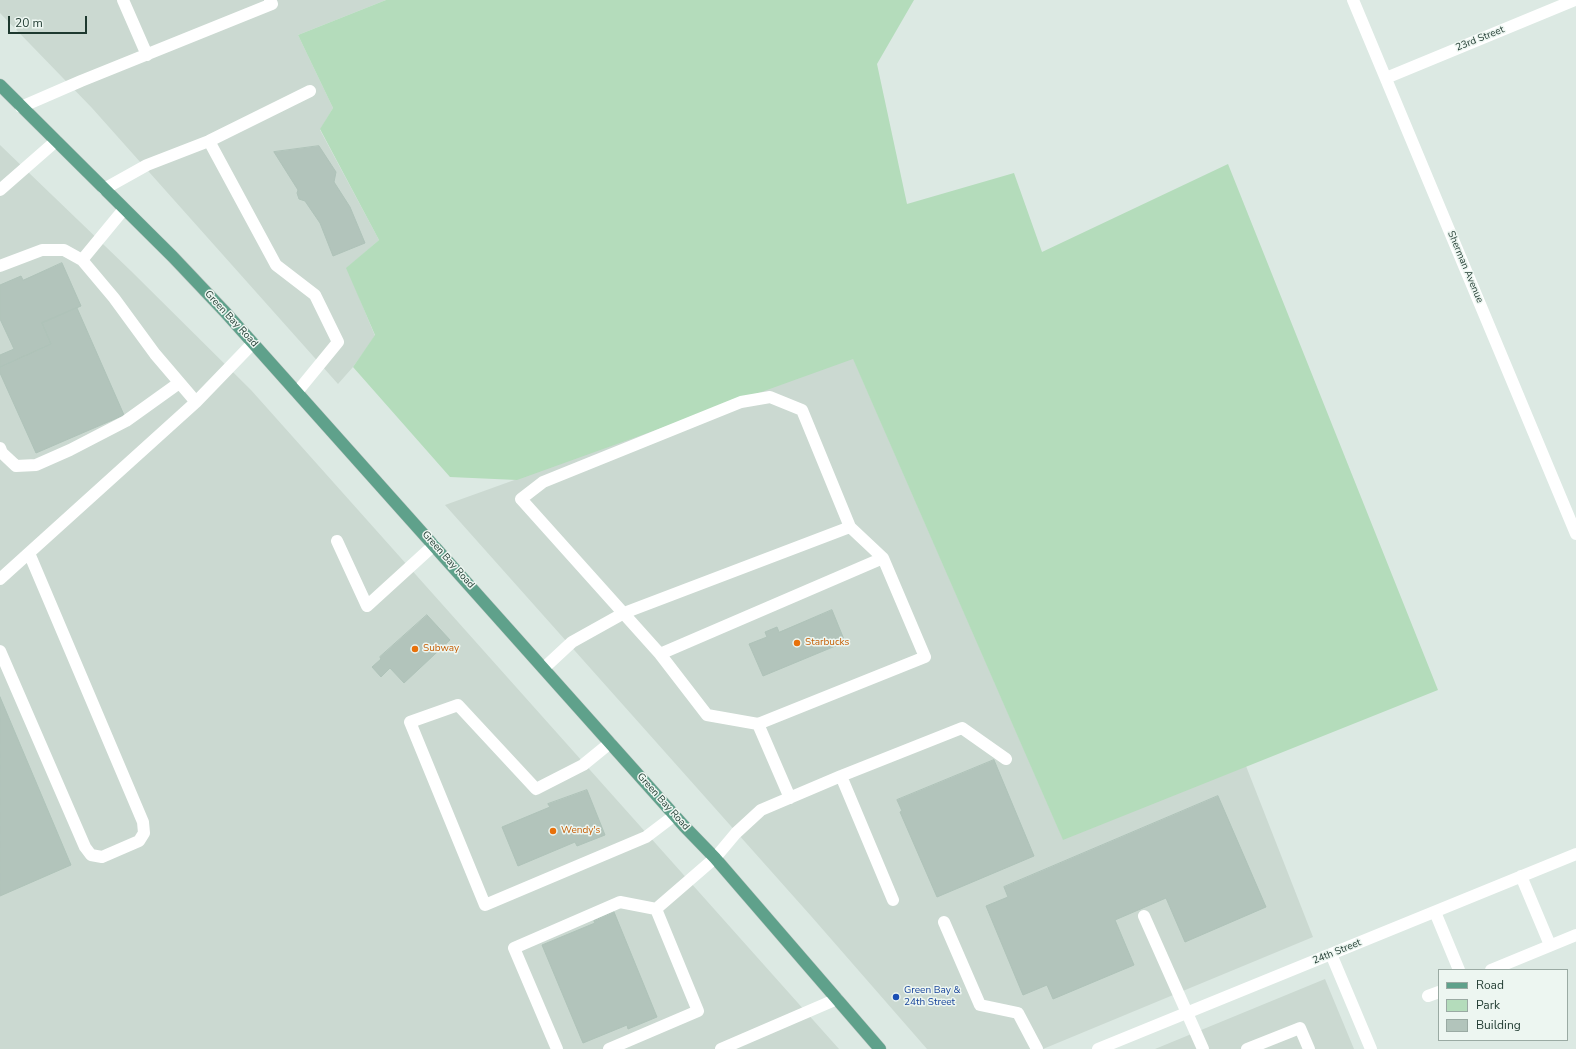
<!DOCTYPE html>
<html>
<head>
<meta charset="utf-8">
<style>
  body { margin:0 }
  #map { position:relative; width:1576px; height:1049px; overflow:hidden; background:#dce9e3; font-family:"Nunito Sans",sans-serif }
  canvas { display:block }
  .legend { position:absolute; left:1438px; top:969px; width:130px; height:72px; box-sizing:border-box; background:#edf6f1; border:1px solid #9aaaa3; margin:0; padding:5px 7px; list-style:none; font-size:12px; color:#1e392f }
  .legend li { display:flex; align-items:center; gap:8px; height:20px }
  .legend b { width:20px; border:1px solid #9aaaa3 }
  .scale { position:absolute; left:8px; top:16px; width:79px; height:18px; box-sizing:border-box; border:2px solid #1e392f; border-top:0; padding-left:5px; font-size:12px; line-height:14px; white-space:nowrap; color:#1e392f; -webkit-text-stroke:3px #edf6f1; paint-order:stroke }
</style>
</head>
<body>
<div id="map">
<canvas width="1576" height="1049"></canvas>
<ul class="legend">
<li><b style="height:5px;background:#5fa18b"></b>Road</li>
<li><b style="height:11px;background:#b4dcbb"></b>Park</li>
<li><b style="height:11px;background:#b2c4bb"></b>Building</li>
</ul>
<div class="scale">20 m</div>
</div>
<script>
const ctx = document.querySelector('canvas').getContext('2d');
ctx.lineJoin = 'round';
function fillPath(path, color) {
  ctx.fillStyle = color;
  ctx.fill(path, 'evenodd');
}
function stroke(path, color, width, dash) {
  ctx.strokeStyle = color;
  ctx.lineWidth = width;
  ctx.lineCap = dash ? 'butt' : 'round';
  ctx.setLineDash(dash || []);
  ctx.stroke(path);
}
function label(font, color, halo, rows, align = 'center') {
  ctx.font = font + ' "Nunito Sans",sans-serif';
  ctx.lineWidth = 3;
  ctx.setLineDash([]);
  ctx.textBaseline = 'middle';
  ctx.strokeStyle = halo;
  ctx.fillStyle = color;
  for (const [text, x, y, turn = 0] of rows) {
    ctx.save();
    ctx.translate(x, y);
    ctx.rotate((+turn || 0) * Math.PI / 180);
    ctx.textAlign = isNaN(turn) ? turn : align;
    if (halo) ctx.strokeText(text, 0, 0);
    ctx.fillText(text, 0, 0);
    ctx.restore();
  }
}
const built = new Path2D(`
  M0,0H386L298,35L333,108L320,130L379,240L347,268L375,336L353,367L338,384L92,108L0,13Z
  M0,145L131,271L251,390L839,1049H0Z
  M853,358L1063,839L1246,766L1313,937L1043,1049H927L811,916L445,505Z
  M1325,979L1354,1049H1155Z`);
const green = new Path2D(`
  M386,0H914L877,64L907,204L1014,173L1042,252L1228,164L1438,690L1063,840L853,359L517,480L450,477L353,367L375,335L346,268L379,240L320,129L333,108L298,35Z`);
const building = new Path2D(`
  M319,146L336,172L334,182L350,207L365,243L333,256L320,223L305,201L299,199L297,193L298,190L274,152Z
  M62,263L81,306L42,323L51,344L0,367V355L14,349L0,319V285L21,276L23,280Z
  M77,308L124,415L36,453L0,373V367L51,344L42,323Z
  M832,610L845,642L763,676L749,644L767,637L765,632L777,627L779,632Z
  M427,615L450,640L404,683L390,668L381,677L372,667L381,659L380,657Z
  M0,697L71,865L0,896Z
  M994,760L1034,856L937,897L900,812L902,811L897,800Z
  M587,790L605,835L577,846L575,842L518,866L502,827L550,807L548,804Z
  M1218,796L1266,907L1185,942L1166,898L1115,920L1134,965L1053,999L1047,985L1023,995L986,906L1008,897L1004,887Z
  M614,912L657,1017L628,1029L627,1025L583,1043L542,945L595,923L594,921Z`);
const minor = new Path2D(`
  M123,0L147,55
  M1353,0L1576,534
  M1386,78L1575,0
  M21,107L81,81L272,4L270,0
  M209,141L276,265L315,295L338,342L297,392
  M104,189L147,165L209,141L310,91
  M0,190L56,141
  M82,260L124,209
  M0,266L42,250H64L82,260L114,298L155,354L196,402
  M0,448L2,453L16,466L36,465L70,450L126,421L179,383
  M337,541L367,606L434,545
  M0,579L196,402L253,343
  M0,651L85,847L91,855L102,857L139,841L144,833L143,822L29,553
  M660,654L883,558
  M544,668L572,642L624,613L850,527L802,410L770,397L741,402L543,482L521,499L660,654L707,715L758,724L925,657L883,558L850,527
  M758,724L790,798
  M610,743L583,765L536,789L458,705L410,722L485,905L646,837L675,815
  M841,776L893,900
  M1521,876L1550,945
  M656,909L715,858L736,833L761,810L841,776L962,728L1006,759
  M1435,912L1459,970
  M1144,916L1203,1049
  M944,922L980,1005L1018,1013L1037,1049
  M1331,954L1371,1049
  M1491,970L1576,935
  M1428,996L1439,992
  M557,1049L514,948L620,902L656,909
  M609,1049L698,1011L656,909
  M721,1049L837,999
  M1098,1049L1576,854
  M1247,1049L1300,1028L1309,1049`);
const major = new Path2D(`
  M0,85L173,257L226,313L684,826L715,858L880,1049`);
const markers = [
  [797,643,4,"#e8710a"],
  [415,649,4,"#e8710a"],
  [553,831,4,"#e8710a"],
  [896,997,4,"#1a4fb4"]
];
const streetNames = [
  ["23rd Street",1480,39,-22],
  ["Sherman Avenue",1465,267,67],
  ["Green Bay Road",231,319,47],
  ["Green Bay Road",448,560,48],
  ["Green Bay Road",663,802,48],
  ["24th Street",1337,952,-22]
];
const foodNames = [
  ["Starbucks",805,643],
  ["Subway",423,649],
  ["Wendy's",561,831]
];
const transitNames = [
  ["Green Bay &",904,991],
  ["24th Street",904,1003]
];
fillPath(built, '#cbd9d1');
fillPath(green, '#b4dcbb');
fillPath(building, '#b2c4bb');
stroke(building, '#afc3b9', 1);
stroke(major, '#bcc4c1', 13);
stroke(minor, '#fff', 12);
stroke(major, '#5fa18b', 12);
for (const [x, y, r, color] of markers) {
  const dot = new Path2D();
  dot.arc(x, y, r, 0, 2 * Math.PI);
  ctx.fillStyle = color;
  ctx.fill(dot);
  stroke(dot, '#edf6f1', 1.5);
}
label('10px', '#1e392f', '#edf6f1', streetNames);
label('10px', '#c56008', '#edf6f1', foodNames, 'left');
label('10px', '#164399', '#edf6f1', transitNames, 'left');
</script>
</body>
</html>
